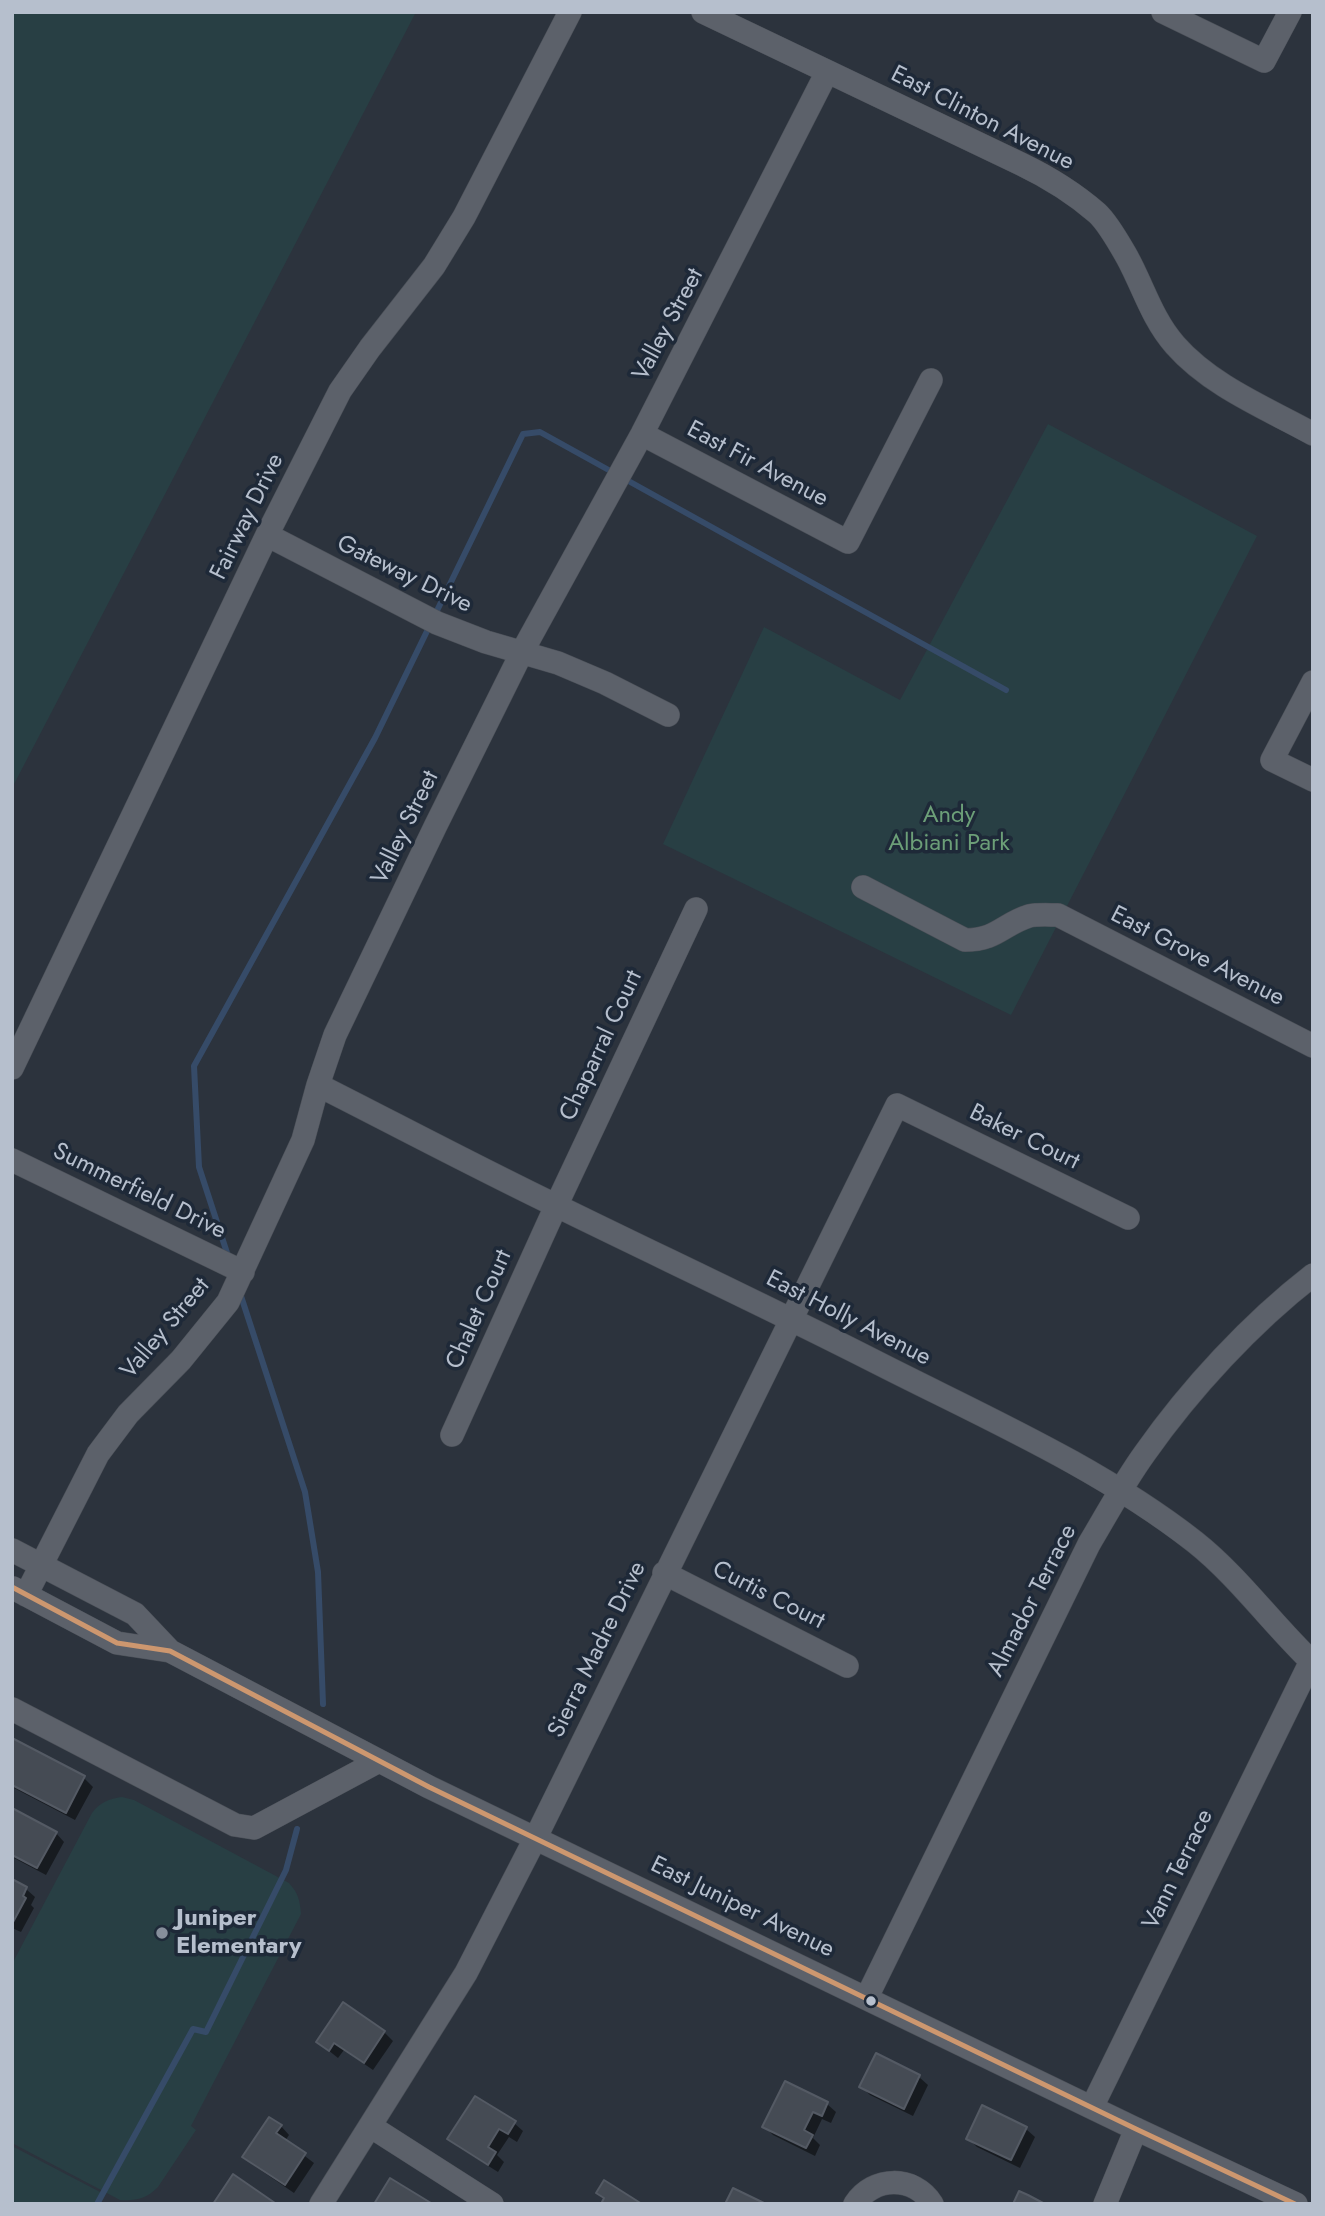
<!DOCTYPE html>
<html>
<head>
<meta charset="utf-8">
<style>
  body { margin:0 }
  #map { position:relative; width:1325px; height:2216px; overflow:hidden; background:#2c333d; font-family:Jost,sans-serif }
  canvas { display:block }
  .frame { position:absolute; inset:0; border:14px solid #b6bfcd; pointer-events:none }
</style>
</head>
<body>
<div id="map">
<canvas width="1325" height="2216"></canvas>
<div class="frame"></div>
</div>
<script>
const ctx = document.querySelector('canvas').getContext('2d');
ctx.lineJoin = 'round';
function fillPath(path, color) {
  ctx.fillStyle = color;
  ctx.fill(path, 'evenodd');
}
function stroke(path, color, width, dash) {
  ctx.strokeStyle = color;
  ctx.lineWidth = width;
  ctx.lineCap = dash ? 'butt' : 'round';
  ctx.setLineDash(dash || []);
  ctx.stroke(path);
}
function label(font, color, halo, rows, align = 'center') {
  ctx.font = font + ' Jost,sans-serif';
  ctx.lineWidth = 7;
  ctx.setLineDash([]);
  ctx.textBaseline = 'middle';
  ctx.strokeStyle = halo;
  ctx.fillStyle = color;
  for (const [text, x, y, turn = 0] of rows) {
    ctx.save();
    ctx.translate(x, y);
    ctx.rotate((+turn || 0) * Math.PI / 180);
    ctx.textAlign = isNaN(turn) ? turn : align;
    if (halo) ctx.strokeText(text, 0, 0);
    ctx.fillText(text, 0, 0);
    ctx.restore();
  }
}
const green = new Path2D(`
  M12,12H416L12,788Z
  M1048,424L1257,536L1011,1015L663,844L764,627L900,700Z
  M122,1797L134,1800L289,1883C298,1893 300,1900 301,1914L191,2126L196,2130L158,2187C146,2199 136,2201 120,2200L12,2143V1964L92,1813C100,1802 109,1799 122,1797Z
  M12,2146L102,2193L95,2204H12Z`);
const shadow = new Path2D(`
  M12,1740L84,1778L93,1787L75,1820L12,1787Z
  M12,1810L56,1833L64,1842L46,1875L12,1857Z
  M12,1881L26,1889L35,1897L31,1905L34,1908L21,1932L12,1928Z
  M344,2005L384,2032L393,2041L373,2070L344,2050L338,2058L318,2042Z
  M919,2077L928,2085L913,2116L870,2095L861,2086Z
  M827,2104L836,2112L831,2123L822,2119L813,2138L820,2145L815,2156L773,2135L765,2127Z
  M514,2123L523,2131L517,2142L509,2137L497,2155L504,2162L498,2172L458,2147L450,2139Z
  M281,2126L289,2135L285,2141L314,2163L294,2193L253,2165L245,2156Z
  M1026,2129L1035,2137L1020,2168L977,2147L968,2138Z`);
const stream = new Path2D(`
  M229,1259L199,1167L194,1066L375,738L523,434L540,432L1006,690
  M240,1293L305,1492L318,1572L323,1704
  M97,2204L193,2029L206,2032L286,1870L297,1829`);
const building = new Path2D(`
  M12,1738L85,1776L66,1813L12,1785Z
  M12,1808L57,1832L37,1868L12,1855Z
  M12,1879L27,1887L23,1896L26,1898L12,1924Z
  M343,2002L385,2031L364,2063L334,2043L329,2051L316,2042Z
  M876,2053L920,2075L904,2109L859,2087Z
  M785,2081L828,2102L822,2116L813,2112L804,2130L813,2135L806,2148L762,2127Z
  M475,2096L516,2121L508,2134L499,2129L488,2147L496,2152L488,2165L447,2139Z
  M982,2105L1027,2127L1011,2160L966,2139Z
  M269,2117L282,2125L276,2133L306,2153L285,2185L242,2157Z
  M233,2174L275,2203L274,2204H213Z
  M390,2178L431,2203V2204H374Z
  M604,2180L612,2185L642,2204H601L604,2198L596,2193Z
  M733,2188L766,2204H725Z
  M1019,2191L1028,2195L1045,2204H1013Z`);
const minor = new Path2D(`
  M703,12L1021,164C1048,177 1074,193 1097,213C1108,223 1119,243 1127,257C1143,286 1152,319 1175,345C1211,386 1266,408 1313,434
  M1163,12L1264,61L1290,12
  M642,434L848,542L931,380
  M267,535L437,623L486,642L558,663L605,683L668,715
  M1313,682L1272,760L1313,780
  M863,887L965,940C997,940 1003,924 1029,916C1038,914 1049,915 1058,915L1313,1046
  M12,1068L267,535L340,391L370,348L434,266L464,217L570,12
  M318,1085C397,1125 476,1167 557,1206C663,1258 770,1308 876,1362C984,1417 1099,1467 1195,1542C1239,1577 1272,1624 1313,1663
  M12,1160L243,1272
  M452,1435L556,1206L696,909
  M12,1550L135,1614L170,1651L429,1787L1136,2129L1296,2204
  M664,1573L847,1666
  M13,1588L117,1643L170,1651
  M26,1595L98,1454L128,1414L181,1360L228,1302L303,1140L318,1085L335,1035L435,827L522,652L642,434L827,72
  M12,1709L235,1825L254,1828L379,1761
  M867,1997L1089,1544C1107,1514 1124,1482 1145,1453C1190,1389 1251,1323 1313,1275
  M1092,2107L1313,1657
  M370,2126L492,2204
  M321,2204L466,1973L536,1837L897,1105L1128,1218
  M855,2204C873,2176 914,2175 932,2204
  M1105,2204L1136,2129`);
const bus1 = new Path2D(`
  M12,1587L117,1643L170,1651L429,1787L1136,2129L1295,2204`);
const markers = [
  [162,1933,7,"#868e9b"],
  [871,2001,6,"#b6bfcd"]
];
const streetNames = [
  ["East Clinton Avenue",982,119,27],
  ["Valley Street",669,325,-62],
  ["East Fir Avenue",757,465,28],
  ["Fairway Drive",248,517,-64],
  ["Gateway Drive",404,575,26],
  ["Valley Street",406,828,-64],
  ["East Grove Avenue",1197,957,27],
  ["Chaparral Court",602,1046,-65],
  ["Baker Court",1024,1138,26],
  ["Summerfield Drive",139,1192,26],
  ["Chalet Court",480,1310,-66],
  ["East Holly Avenue",848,1319,27],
  ["Valley Street",166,1329,-50],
  ["Curtis Court",768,1596,27],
  ["Almador Terrace",1033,1601,-63],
  ["Sierra Madre Drive",598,1650,-64],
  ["Vann Terrace",1179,1870,-64],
  ["East Juniper Avenue",742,1908,26]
];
const parkNames = [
  ["Andy",949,816],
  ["Albiani Park",949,844]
];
const poiNames = [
  ["Juniper",176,1919],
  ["Elementary",176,1947]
];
fillPath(green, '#283f44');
fillPath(shadow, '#0007');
stroke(stream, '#364b68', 6);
fillPath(building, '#454b54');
stroke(building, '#545a64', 2);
stroke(minor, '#4a4f57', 24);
stroke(minor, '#5c616a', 23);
stroke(bus1, '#cd976f', 5);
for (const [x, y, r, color] of markers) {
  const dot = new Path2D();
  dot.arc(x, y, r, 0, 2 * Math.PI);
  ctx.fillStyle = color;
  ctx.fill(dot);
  stroke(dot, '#1e2938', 2.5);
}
label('24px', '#b6bfcd', '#1e2938', streetNames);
label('24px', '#6c9f78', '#1e2938', parkNames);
label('bold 24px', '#b6bfcd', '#1e2938', poiNames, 'left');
</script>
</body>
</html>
